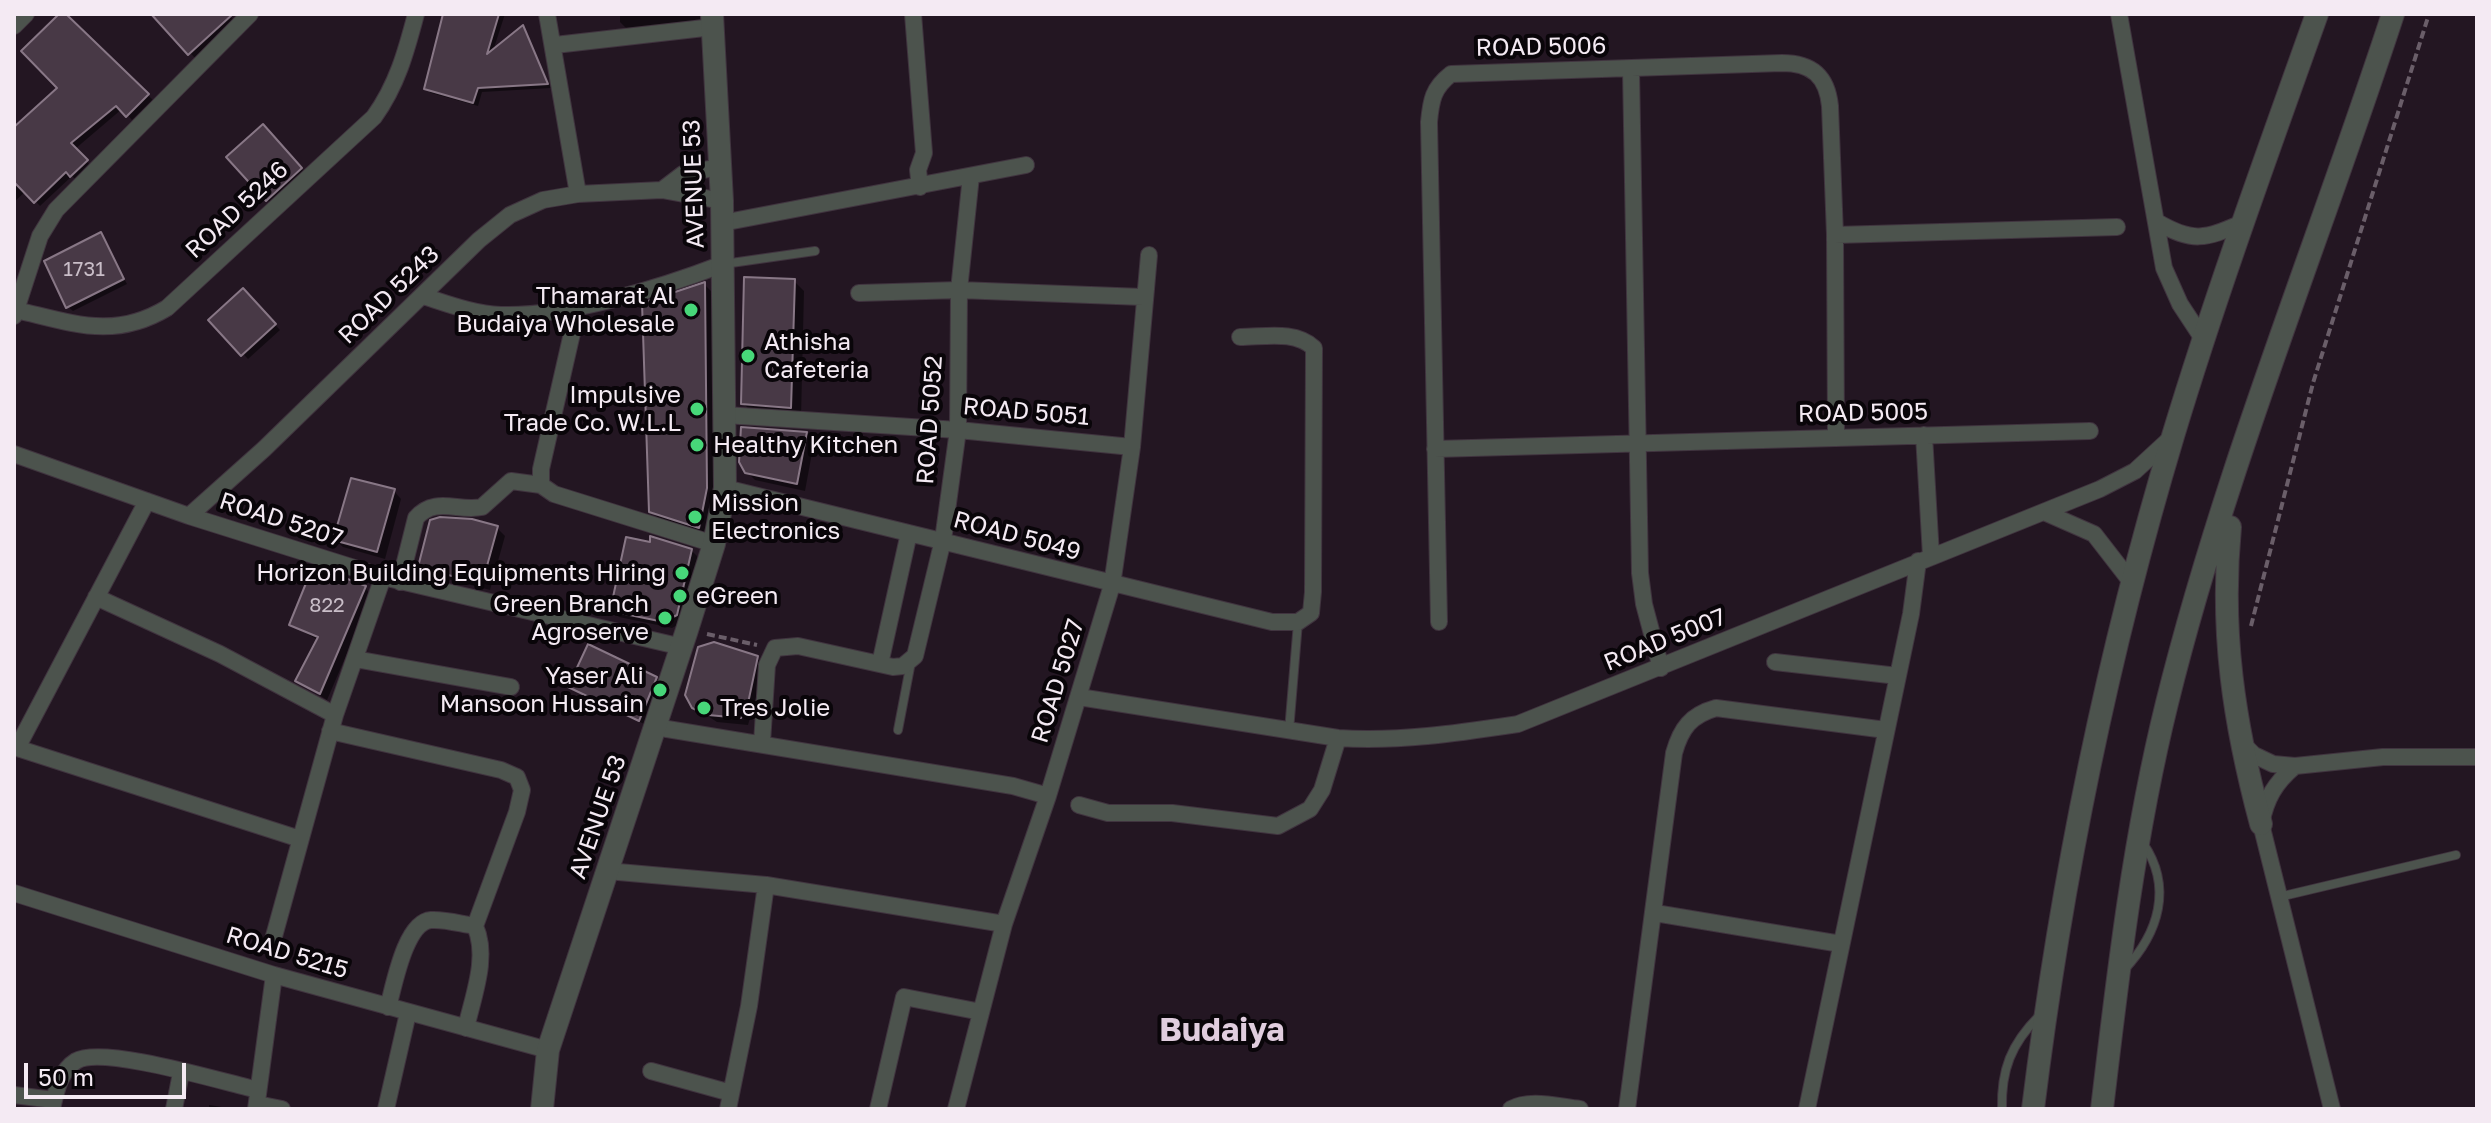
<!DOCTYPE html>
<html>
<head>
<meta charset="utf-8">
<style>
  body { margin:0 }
  #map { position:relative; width:2491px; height:1123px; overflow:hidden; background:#231622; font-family:"Golos Text",sans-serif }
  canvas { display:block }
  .frame { position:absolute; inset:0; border:16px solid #f4eaf3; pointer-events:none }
  .scale { position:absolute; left:24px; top:1063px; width:162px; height:36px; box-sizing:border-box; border:4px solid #f4eaf3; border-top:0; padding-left:10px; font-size:24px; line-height:28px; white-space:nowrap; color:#f4eaf3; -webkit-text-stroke:6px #090509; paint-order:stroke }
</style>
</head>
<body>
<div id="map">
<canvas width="2491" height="1123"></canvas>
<div class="frame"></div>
<div class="scale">50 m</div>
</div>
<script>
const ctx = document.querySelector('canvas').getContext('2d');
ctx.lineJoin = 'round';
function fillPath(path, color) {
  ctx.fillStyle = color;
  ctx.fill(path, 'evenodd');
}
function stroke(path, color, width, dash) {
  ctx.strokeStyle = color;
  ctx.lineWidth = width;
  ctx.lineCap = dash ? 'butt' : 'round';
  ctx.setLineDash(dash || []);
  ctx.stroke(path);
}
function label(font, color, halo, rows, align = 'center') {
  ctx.font = font + ' "Golos Text",sans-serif';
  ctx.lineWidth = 8;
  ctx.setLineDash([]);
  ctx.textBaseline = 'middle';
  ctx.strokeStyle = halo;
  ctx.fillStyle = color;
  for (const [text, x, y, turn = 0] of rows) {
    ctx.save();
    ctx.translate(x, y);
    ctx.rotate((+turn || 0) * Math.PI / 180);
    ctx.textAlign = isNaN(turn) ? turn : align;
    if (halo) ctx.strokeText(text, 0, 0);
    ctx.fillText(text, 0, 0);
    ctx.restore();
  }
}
const shadow = new Path2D(`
  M62,14L153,100L132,120L122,109L75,149L91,166L76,180L72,176L40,206L26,191L14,202V131L59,88Z
  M153,14H228L235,21L195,58Z
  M446,14H505L493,51L523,27L551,88L482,92L478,106L431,93L426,88Z
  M620,14H700L701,25L628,30L620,22Z
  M263,127L306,174L272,205L229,157Z
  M100,235L127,284L73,311L68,307Z
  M794,281L804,291L801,418L753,413L743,403Z
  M705,285L715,295L717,499L709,537L662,522L651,511Z
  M243,291L280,330L248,359L211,320Z
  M806,434L814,442L805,491L755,480L747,472Z
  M394,491L401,499L385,559L343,547L335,540Z
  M497,528L505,536L490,590L428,574L420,566Z
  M691,550L698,557L683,622L672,628L619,617L612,610Z
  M365,588L372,595L327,700L298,681L318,640L291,625Z
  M757,658L765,666L748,725L717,722L694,707Z
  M655,679L660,684L644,724L570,686Z
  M209,1105L235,1109H209Z`);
const building = new Path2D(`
  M59,14H66L149,94L126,117L116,106L71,143L88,160L70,177L66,172L34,203L14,182V127L57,88L21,51Z
  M151,14H233L188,55Z
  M443,14H499L487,54L523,25L548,84L478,88L473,103L424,89Z
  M263,124L302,168L266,201L226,157Z
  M101,232L124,279L66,308L44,261Z
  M744,277L795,279L791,408L741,404Z
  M705,282L707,488L699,528L649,512L642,303Z
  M243,288L276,324L241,356L208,320Z
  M741,427L807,432L797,484L745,473L739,462Z
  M351,478L395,489L377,552L333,540Z
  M440,517L472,519L498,526L482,584L418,567L430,520Z
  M650,536L692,549L677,615L664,622L610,611L626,537L650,542Z
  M313,566L366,586L320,694L295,681L318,637L289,625Z
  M714,642L758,656L747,708L741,718L708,715L692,708L685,695L698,647Z
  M588,644L657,677L639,721L568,687Z`);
const path = new Path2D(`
  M2251,626L2313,383L2429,14
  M707,634L757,645`);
const service = new Path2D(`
  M724,264L815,251
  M898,730L911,662
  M1289,731L1298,622
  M2279,897L2456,855
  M2124,970C2159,933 2173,887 2143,843
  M2002,1109C2001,1070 2011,1044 2039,1016`);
const minor = new Path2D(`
  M547,14L578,194
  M913,14L924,153L918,170L920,187
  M2119,14L2164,268L2180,304L2205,342
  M14,26L26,14
  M555,45L713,27
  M1631,70L1640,573L1644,604L1661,668
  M662,190L683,174L719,167
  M2157,222C2193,243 2205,239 2242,223
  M722,223L1026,165
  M1835,235L2117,227
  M859,293L959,290L1143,297
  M423,296C448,304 474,314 501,315C566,317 661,288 723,264
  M578,307L541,469V485L554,494L714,544
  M16,310C73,323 114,340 167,308L374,117C397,85 406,52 416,14
  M14,316L40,236L56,210L250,14
  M725,415L958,430L1132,447
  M1924,435L1931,556
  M1435,449L2090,431
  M14,454L189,516L383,577L682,647
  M725,488L1272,622H1298L1311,613L1313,592L1314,348C1295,330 1265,337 1240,337
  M2044,512L2094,534L2132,583
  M189,516L264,449L479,240L510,215L543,200L578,194L662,190L722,201
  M400,582L416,518C435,496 458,512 482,507L511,481L541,485
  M96,597L220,654L335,715
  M1439,622L1429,122C1431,100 1433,88 1451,74L1782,63C1812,63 1827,76 1830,106L1835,235L1836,437
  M355,659L511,687
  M1775,662L1898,676
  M880,664L909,533
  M1079,697L1338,738C1399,742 1458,733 1518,724L2100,489L2135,471L2173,436
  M655,727L1013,786L1048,796
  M330,731L501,770L517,777L522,790L517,812L475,926
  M762,743L767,665L775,648L798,646L893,667L903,666L915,656L943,540L958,430L959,290L971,176
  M2242,743L2254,755L2273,764L2295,766L2383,757H2477
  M14,747L300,839
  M17,748L147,501
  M2295,766C2275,783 2266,798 2261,824L2332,1109
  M1079,805L1108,813H1172L1278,826L1310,809L1322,790L1338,738
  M607,871L766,885L1004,924
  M14,893L274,975L548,1050
  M1655,913L1841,944
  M271,947L335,715L383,577
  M388,1007C394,986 405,922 431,920C445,919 461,924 475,926
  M466,1028C473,996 489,957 475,926
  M651,1071L731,1093
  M14,1095L54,1100
  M257,1104L282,1109
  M52,1109C56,1091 60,1071 76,1061C102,1045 223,1082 258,1090
  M174,1109L181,1073
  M256,1109L274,975
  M386,1109L408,1013
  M728,1109L749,1006L766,885
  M878,1109L904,997L981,1012
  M956,1109L1004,924L1048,796L1112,585L1132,447L1149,255
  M1511,1109C1530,1098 1559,1107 1580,1109
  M1627,1109L1674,753C1681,728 1691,715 1716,708L1886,730
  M1807,1109L1911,614L1918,561`);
const tertiary = new Path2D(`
  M2230,527C2220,632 2234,723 2261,824
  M542,1109L548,1050L687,630L714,544L725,488L722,201L712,14
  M2033,1109C2061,882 2107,656 2173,436C2216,294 2267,154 2317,14
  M2102,1109C2118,973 2134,836 2167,703C2225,468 2318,244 2393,14`);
const markers = [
  [691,310,8,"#47d779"],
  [748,356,8,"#47d779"],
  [697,409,8,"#47d779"],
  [697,445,8,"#47d779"],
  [695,517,8,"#47d779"],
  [682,573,8,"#47d779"],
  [680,596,8,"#47d779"],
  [665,618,8,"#47d779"],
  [660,690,8,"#47d779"],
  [704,708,8,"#47d779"]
];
const numberNames = [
  ["1731",84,270],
  ["822",327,606]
];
const streetNames = [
  ["ROAD 5006",1541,47,-1],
  ["AVENUE 53",694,184,-92],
  ["ROAD 5246",237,210,-43],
  ["ROAD 5243",389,295,-44],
  ["ROAD 5051",1026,412,5],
  ["ROAD 5005",1863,413,-1],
  ["ROAD 5052",930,420,-86],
  ["ROAD 5207",281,520,18],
  ["ROAD 5049",1017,536,15],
  ["ROAD 5007",1665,640,-22],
  ["ROAD 5027",1058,681,-73],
  ["AVENUE 53",598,817,-71],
  ["ROAD 5215",287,953,17]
];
const poiNames = [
  ["Thamarat Al",675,296],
  ["Budaiya Wholesale",675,324],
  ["Athisha",764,342,"left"],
  ["Cafeteria",764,370,"left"],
  ["Impulsive",681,395],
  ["Trade Co. W.L.L",681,423],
  ["Healthy Kitchen",713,445,"left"],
  ["Mission",711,503,"left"],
  ["Electronics",711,531,"left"],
  ["Horizon Building Equipments Hiring",666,573],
  ["eGreen",696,596,"left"],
  ["Green Branch",649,604],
  ["Agroserve",649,632],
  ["Yaser Ali",644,676],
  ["Mansoon Hussain",644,704],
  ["Tres Jolie",720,708,"left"]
];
const districtNames = [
  ["Budaiya",1222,1031]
];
fillPath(shadow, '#0007');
fillPath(building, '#483946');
stroke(building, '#887786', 2);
stroke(service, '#40343f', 10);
stroke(minor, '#40343f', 18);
stroke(tertiary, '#40343f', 24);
stroke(path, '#6a5e69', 4, [8, 4]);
stroke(service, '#4c534d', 8);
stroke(minor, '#4c534d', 16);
stroke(tertiary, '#4c534d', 22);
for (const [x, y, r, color] of markers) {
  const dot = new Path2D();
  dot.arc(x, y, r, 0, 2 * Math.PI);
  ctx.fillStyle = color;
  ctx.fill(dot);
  stroke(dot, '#090509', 3);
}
label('20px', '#c9bec8', null, numberNames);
label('24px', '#f4eaf3', '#090509', streetNames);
label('24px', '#f4eaf3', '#090509', poiNames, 'right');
label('bold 32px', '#e0cdde', '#090509', districtNames);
</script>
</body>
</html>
